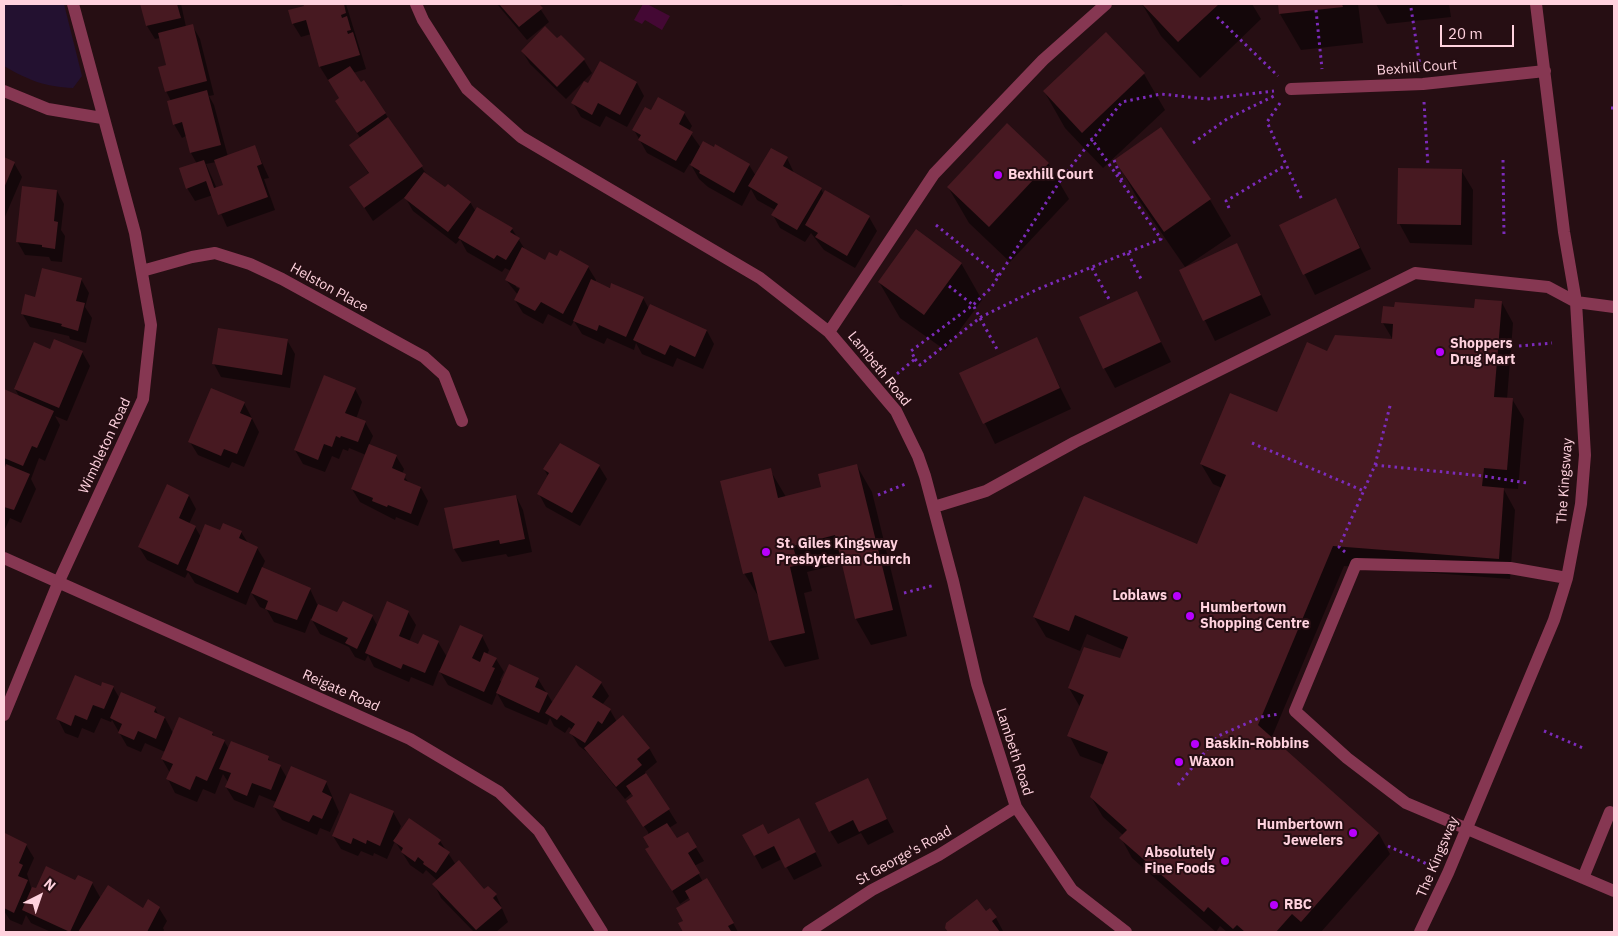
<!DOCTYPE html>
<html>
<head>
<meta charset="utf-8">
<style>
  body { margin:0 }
  #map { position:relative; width:1618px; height:936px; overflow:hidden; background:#260e13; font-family:"IBM Plex Sans",sans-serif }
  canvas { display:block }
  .frame { position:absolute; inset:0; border:5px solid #ffd2de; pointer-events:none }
  .north { position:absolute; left:15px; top:871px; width:50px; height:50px; -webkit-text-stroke:4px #260e13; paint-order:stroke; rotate:41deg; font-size:14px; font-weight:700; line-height:20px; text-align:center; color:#ffd2de }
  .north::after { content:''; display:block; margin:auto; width:18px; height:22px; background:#ffd2de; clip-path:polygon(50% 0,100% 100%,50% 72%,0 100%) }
  .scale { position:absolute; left:1440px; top:25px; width:74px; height:22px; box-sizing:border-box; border:2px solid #ffd2de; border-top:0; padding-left:6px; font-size:15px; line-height:18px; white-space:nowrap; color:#ffd2de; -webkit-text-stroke:4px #260e13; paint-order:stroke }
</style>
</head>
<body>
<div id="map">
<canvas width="1618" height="936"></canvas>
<div class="frame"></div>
<div class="north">N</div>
<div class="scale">20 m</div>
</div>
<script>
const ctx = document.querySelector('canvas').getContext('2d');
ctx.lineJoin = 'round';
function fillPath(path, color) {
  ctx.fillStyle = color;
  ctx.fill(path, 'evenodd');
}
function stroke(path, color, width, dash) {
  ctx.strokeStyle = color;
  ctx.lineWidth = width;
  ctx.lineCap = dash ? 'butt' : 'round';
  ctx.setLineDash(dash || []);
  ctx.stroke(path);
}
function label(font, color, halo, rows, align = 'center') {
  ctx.font = font + ' "IBM Plex Sans",sans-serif';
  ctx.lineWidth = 4;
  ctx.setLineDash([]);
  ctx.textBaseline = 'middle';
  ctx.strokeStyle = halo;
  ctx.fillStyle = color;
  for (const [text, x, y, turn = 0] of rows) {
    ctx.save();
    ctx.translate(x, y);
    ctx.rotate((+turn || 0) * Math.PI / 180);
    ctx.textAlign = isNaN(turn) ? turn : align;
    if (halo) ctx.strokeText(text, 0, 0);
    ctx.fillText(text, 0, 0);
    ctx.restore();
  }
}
const green = new Path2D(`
  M4,4H64L82,76L73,88C45,87 28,80 4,66Z`);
const water = new Path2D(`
  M643,4H647L670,16L662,30L645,20L642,24L634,20Z`);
const shadow = new Path2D(`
  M141,4H181L186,27L192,25L200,39L214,95L209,96L214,105L228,157L255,147L269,178L264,179L275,210L227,227L213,195L195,201L187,188L197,164L191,153L186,136L182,138L174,124L171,101L166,91L167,66L160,38L155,39L147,26ZM216,162L225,186L217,189L206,164Z
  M304,4H346L366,69L353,73L385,113L427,175L445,189L470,202L476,212L512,229L526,251L545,261L588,267L596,280L595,283L643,298L649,309L650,305L707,331L714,344L703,369L677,358L673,367L642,354L636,343L634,350L607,338L604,344L582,334L574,321L571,326L548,314L543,324L523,313L515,300L518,295L506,280L511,271L505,268L502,272L467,252L460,239L456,244L413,211L405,197L373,221L351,187L369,174L351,146L361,139L344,114L340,99L320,67L311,34L301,37L293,24L305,7ZM516,284L525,292L516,287Z
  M497,4H537L549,22L527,40Z
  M879,4H903L902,6Z
  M1142,4H1252L1261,19L1200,78L1161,36Z
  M1279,4H1358L1363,43L1301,50L1280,14Z
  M1376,4H1449L1451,17L1387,24Z
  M1106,33L1144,74L1165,110L1103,168L1065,128L1044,91Z
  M557,40L584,60L592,73L566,99L530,64L522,51Z
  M600,63L637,83L644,96L627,127L606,116L600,127L581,117L573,103L589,85Z
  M652,112L684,113L692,126L689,131L701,148L714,149L716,146L749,165L756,176L787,158L794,173L821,189L824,195L869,217L877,231L855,268L824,250L811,233L805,242L780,228L773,215L775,210L757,200L751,189L742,206L708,187L699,179L690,163L684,173L647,153L634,130Z
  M4,159L14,163L22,177L4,219Z
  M1116,160L1210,200L1231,236L1185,267L1136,196Z
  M1048,163L1069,199L1010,262L969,223L948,187Z
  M1461,170L1473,190L1472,245L1410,243L1399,223Z
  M57,191L64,204L61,230L65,236L62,262L51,261L49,257L25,255L17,241Z
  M1336,199L1371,269L1315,295L1280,225Z
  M1237,245L1271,315L1215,341L1181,271Z
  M961,263L982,300L945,350L900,318L879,282Z
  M81,279L89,293L85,307L92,318L86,343L70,339L69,336L30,327L22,313L36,299Z
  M1136,292L1171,362L1115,388L1104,368Z
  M1502,303L1513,323L1507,399H1512L1524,419L1518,489L1503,488L1515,510L1510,579L1344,566L1271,739L1379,834L1390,854L1321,932H1227L1220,926L1216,932L1132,858L1121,838L1123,835L1103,817L1091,797L1104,765L1080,756L1069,735L1080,707L1069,688L1121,659L1124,650L1087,634L1080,651L1046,637L1034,617L1197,546L1222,488L1213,484L1201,464L1277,414L1328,353L1393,340L1383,323L1475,310Z
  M1036,339L1071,409L995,444L961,374Z
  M287,340L295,354L290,388L221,377L214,364Z
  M51,351L82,352L90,366L67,421L55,416L60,425L45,461L39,458L31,479L36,489L21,523L10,518L5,529L4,390L20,398L15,389Z
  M355,389L362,402L356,419L365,422L373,436L369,445L396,456L404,469L402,474L410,484L421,488L428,501L418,526L396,517L395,520L360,502L352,489L366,455L349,448L348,451L343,449L339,459L332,456L325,472L303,464L295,450Z
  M244,403L259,432L244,467L232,462L229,468L198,455L190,442Z
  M599,466L607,479L580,526L546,507L539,494L548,476L544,469Z
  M857,466L872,492L907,636L871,645L856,619L843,563L807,572L812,591L804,593L819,659L785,667L770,641L760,599L744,573L770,470L786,497L823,488Z
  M189,496L196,509L189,524L195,527L201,537L221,532H241L248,543L257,548L265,561L262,568L310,589L317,604L338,614L372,616L378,627L408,612L416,625L409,642L418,646L438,642L447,657L482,636L489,650L487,655L496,659L504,672L500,680L502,683L538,679L553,703L601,683L609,696L602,705L610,710L617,722L649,748L657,762L645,772L677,823L669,828L676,840L696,848L704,861L694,866L703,882L723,905L738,932H685L680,924L685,921L692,901L690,897L680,904L655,862L648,832L635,813L634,797L632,793L625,799L587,752L579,746L571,733L573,730L569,727L565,733L554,726L550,718L547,725L505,707L497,693L492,705L448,685L439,670L433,686L411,677L409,682L374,667L368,655L365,661L355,657L349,647L320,634L311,618L305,633L274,622L267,610L260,607L251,592L246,605L195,583L188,572L185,578L147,560L139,547Z
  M516,496L523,510L532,552L508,557L506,554L462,562L454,549L446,509Z
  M113,687L120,699L155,708L159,716L165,718L173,733H212L215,737L224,741L229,749L268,757L271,763L280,766L287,778L326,782L339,812L330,832L320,828L317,835L282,820L274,807L276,802L259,795L254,808L234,800L226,787L228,782L223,774L215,794L203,789L197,802L175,793L168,779L170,773L162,759L165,752L145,743L141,752L127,746L112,720L111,722L101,718L94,733L82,728L78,738L65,733L58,719L101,688Z
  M873,792L894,832L868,845L861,833L838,844L830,831Z
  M393,812L401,826L397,836L440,841L456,865L484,891L496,895L508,922L496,932H474L441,898L434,884L438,881L426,870L423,874L410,865L395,841L387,859L374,853L373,856L361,851L358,856L341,849L333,836Z
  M806,833L822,866L794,880L782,859L762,869L755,856L768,835Z
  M5,835L26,845L34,858L27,874L32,890L76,882L92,883L101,899L144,909L159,908L167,921L163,928L164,930L163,932H51L31,923L26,915L22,925L10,920L4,911Z
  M986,913L996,918L1003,931L949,932L946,928Z`);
const building = new Path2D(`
  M140,4H177L181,18L146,26Z
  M303,4H344L346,13L341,15L342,18L347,16L351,30L347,31L348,34L353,32L360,55L319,67L306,20L292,24L288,10L304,6Z
  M499,4H539L543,8L519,27Z
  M1142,4H1219L1178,42Z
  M1278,4H1342L1343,7L1279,14Z
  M193,24L207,81L165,92L158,67L166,65L158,33Z
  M545,26L557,38L561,35L585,59L557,87L521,51Z
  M1106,32L1145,73L1082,133L1043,91Z
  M600,61L637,82L620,115L598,103L592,115L571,103L584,81L588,83Z
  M350,66L361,82L364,80L386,113L357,133L335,101L339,98L328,80Z
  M207,90L221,145L190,153L182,122L173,125L167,101Z
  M658,97L685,112L679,124L693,132L676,161L638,140L641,135L632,130L645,107L651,110Z
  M388,117L423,166L364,208L349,187L369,173L349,145Z
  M1007,123L1049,163L989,227L947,187Z
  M1161,127L1211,199L1164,232L1114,160Z
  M703,141L714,147L715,144L750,164L734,193L699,173L700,171L690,165Z
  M255,145L262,164L257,166L268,197L218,215L206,181L186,189L179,168L204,160L214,188L223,185L214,160Z
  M771,148L788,157L783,166L822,188L797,230L771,215L778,204L748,186Z
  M4,157L15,162L4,188Z
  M1398,168L1462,169L1461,225L1397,224Z
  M424,172L445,187L448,184L471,202L448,232L404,198Z
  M22,186L57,190L54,221L58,222L55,249L42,247V245L16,242Z
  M825,190L870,216L847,256L815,237L818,233L805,225Z
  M1336,198L1360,248L1303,275L1279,225Z
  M477,207L513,228L510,232L520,238L506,260L497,255L494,259L458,238Z
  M916,229L962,263L924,315L878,282Z
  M1237,243L1261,295L1203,321L1179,270Z
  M522,247L545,260L549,252L557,256L560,250L589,266L563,314L541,302L535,311L514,300L520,288L505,280Z
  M42,268L82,278L76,301L85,303L78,331L61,326L62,324L21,314L25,294L35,297Z
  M591,279L610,288L611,283L644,297L626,337L599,325L597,331L573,321Z
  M1137,291L1161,342L1103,369L1079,317Z
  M1475,299L1502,301L1494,397L1513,398L1507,470L1484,468L1482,486L1504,488L1499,559L1333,546L1258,725L1379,833L1301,922L1292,914L1276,932H1245L1237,925L1233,929L1208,907L1204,912L1119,838L1127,830L1090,797L1108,752L1067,736L1084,695L1068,688L1084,647L1120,658L1128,637L1075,615L1069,631L1033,617L1084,496L1197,544L1226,475L1200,464L1230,393L1277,412L1307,342L1327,351L1335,335L1392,339L1393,324L1381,323L1383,306L1394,307L1395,302L1474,308Z
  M650,304L707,330L695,357L670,345L665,355L633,340Z
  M218,328L288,339L282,375L212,364Z
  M1037,337L1060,388L983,424L959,373Z
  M54,339L83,351L59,408L14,389L34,342L50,349Z
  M324,375L356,388L345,413L366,421L358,442L341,436L340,438L336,436L332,447L324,444L318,460L294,450Z
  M211,388L245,402L240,413L252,418L237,454L224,449L221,456L188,442Z
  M4,389L54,411L37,448L32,446L23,466L4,458Z
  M560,443L600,465L572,513L537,494L549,473L543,469Z
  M369,444L397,455L392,468L406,474L404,480L421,487L411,514L388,505L387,507L372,501L373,498L351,489Z
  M6,464L30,474L14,510L4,507V470Z
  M857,464L893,610L855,619L835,535L793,546L798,565L790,567L805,633L769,641L752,572L743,574L720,481L771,468L778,498L821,487L818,474Z
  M167,484L189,495L179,518L196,526L178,565L138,547Z
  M516,495L525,539L500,544L499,540L453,549L444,508Z
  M223,523L242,531L239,538L258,547L238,593L186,570L205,524L220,530Z
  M262,567L311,588L297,620L265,609L268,601L251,593Z
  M343,601L373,615L357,649L345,643L348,638L311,620L318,604L337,612Z
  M387,601L409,611L399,636L418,644L423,634L439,641L425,673L403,664L401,669L365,653Z
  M460,625L483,635L472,658L480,662L484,652L497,658L492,667L495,668L484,692L439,672Z
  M509,664L539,678L535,687L548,693L539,713L496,693Z
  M576,665L602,682L592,697L611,709L602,724L598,721L585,743L569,733L575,724L561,715L557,720L545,713Z
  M75,675L101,686L102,682L114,686L104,709L93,705L87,720L75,715L71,726L56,719Z
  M121,692L156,707L154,712L165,717L156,739L138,731L134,740L118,733L122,724L110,718Z
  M623,715L650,748L637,759L642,765L616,787L584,748Z
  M179,717L213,732L212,735L225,740L207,781L196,776L190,790L166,779L173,764L161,759Z
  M231,741L269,756L268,760L281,765L271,790L252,783L247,796L225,787L231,773L219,769Z
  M291,766L327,781L322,792L332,797L322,819L313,815L309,822L273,807Z
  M646,773L670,809L643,827L626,801L633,796L626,786Z
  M868,778L887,819L859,832L853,820L829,832L815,803Z
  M350,793L394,811L380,846L367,840L366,844L353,838L351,844L332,836Z
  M409,818L441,840L438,844L450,852L436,873L423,864L424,862L418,857L415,862L401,852L403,848L393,841Z
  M799,818L816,852L785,868L774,846L754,856L742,835L763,824L768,834Z
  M667,823L677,838L688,832L697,847L688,853L700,873L672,891L645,849L649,847L643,837Z
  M5,833L27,844L19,863L23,865L18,876L28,880L14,913L4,908Z
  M459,860L484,889L488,886L497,894L493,898L502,908L476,930L432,884Z
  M46,866L75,880L78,875L93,882L70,932L22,910L32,887L36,888Z
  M707,878L734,923L728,926L731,931L683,932L678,923L683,921L676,908L690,900L685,891Z
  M108,885L143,908L148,899L160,907L147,932H78Z
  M977,899L986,911L990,908L997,917L992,921L1000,932H948L945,928L946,923Z`);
const path = new Path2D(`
  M1411,8L1420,66
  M1316,10L1322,69
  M1217,17L1278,76
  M1424,102L1428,166
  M1280,103L1267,122L1302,200
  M1611,108H1614
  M1193,143L1227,119L1274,96
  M1114,160L1122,180
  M1503,160L1504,237
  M1229,208L1226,201L1286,165
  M936,225L999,276
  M1128,253L1142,281
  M1092,268L1109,299
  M949,286L973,305L998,351
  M1519,346L1552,343
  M915,359L920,365L981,317L1038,289L1161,239L1091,138
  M892,378L915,359L911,351L973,305L991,288L1062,178L1122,102L1161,94L1207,99L1274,91
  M1252,443L1364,491
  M1375,465L1391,402
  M878,495L908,483
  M1345,552L1339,547L1375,465L1483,476L1527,483
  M904,593L935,585
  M1544,731L1583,748
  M1178,785L1218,736L1261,717L1279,714
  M1388,846L1429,865`);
const minor = new Path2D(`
  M416,4L423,20L467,89L521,137L760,278L829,332L896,411L918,456L925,476L953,581L977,684L1016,807L1072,890L1126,932
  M1291,89L1423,84L1545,71
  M4,91L48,109L102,118
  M142,271L192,257L215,253L250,264L282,279L424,357L444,375L462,421
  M829,332L934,174L1043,60L1106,4
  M934,507L986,491L1075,442L1415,273L1548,287L1576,302L1614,307
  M4,558L410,739L499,792L539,831L602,932
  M1567,578L1510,568L1356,564L1295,711L1347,758L1406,803L1614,891
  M4,715L59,581L143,399L151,325L135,233L73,4
  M1583,878L1610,812
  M808,932L872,890L939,855L1016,807
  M1420,932L1448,873L1554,620L1567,578L1581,504L1585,455L1576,302L1564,232L1536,4`);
const markers = [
  [998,175,5,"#b800fd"],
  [1440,352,5,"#b800fd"],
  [766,552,5,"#b800fd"],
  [1177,596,5,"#b800fd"],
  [1190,616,5,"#b800fd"],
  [1195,744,5,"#b800fd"],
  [1179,762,5,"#b800fd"],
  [1353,833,5,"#b800fd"],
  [1225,861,5,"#b800fd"],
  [1274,905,5,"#b800fd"]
];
const streetNames = [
  ["Bexhill Court",1417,68,-4],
  ["Helston Place",329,288,29],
  ["Lambeth Road",879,369,51],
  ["Wimbleton Road",105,446,-65],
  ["The Kingsway",1565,481,-86],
  ["Reigate Road",341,691,24],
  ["Lambeth Road",1014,752,72],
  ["St George's Road",904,856,-29],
  ["The Kingsway",1438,857,-67]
];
const poiNames = [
  ["Bexhill Court",1008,175],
  ["Shoppers",1450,344],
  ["Drug Mart",1450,360],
  ["St. Giles Kingsway",776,544],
  ["Presbyterian Church",776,560],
  ["Loblaws",1167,596,"right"],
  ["Humbertown",1200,608],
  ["Shopping Centre",1200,624],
  ["Baskin-Robbins",1205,744],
  ["Waxon",1189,762],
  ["Humbertown",1343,825,"right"],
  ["Jewelers",1343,841,"right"],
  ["Absolutely",1215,853,"right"],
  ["Fine Foods",1215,869,"right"],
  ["RBC",1284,905]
];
fillPath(green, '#231130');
fillPath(water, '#440834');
fillPath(shadow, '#0007');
fillPath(building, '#471921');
stroke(path, '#7c2bbb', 3, [2.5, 4]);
stroke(minor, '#863752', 12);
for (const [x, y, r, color] of markers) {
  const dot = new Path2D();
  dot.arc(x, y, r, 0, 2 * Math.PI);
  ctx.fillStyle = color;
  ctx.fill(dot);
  stroke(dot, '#260e13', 2);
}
label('14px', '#ffd2de', '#260e13', streetNames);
label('bold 14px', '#ffd2de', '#260e13', poiNames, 'left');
</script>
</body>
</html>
